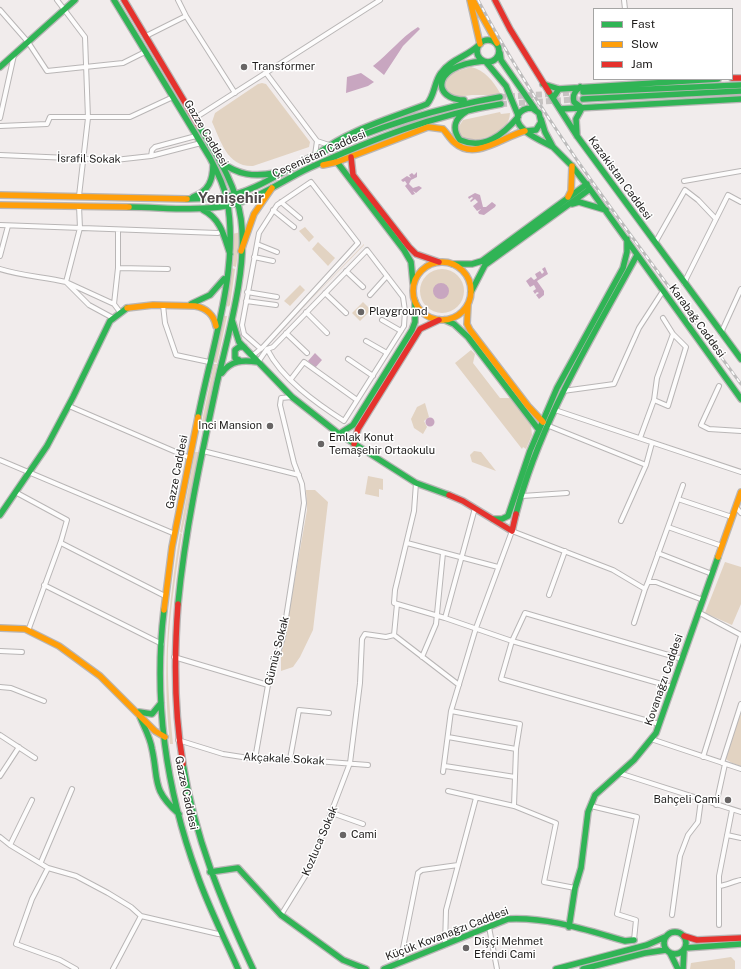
<!DOCTYPE html>
<html>
<head>
<meta charset="utf-8">
<style>
  body { margin:0 }
  #map { position:relative; width:741px; height:969px; overflow:hidden; background:#f1ecec; font-family:"Public Sans",sans-serif }
  canvas { display:block }
  .legend { position:absolute; left:593px; top:8px; width:140px; height:72px; box-sizing:border-box; background:#fff; border:1px solid #a5a5a4; margin:0; padding:5px 7px; list-style:none; font-size:12px; color:#1f1d1c }
  .legend li { display:flex; align-items:center; gap:8px; height:20px }
  .legend b { width:20px; border:1px solid #a5a5a4 }
</style>
</head>
<body>
<div id="map">
<canvas width="741" height="969"></canvas>
<ul class="legend">
<li><b style="height:5px;background:#30b455"></b>Fast</li>
<li><b style="height:5px;background:#ff9f0a"></b>Slow</li>
<li><b style="height:5px;background:#e5322d"></b>Jam</li>
</ul>
</div>
<script>
const ctx = document.querySelector('canvas').getContext('2d');
ctx.lineJoin = 'round';
function fillPath(path, color) {
  ctx.fillStyle = color;
  ctx.fill(path, 'evenodd');
}
function stroke(path, color, width, dash) {
  ctx.strokeStyle = color;
  ctx.lineWidth = width;
  ctx.lineCap = dash ? 'butt' : 'round';
  ctx.setLineDash(dash || []);
  ctx.stroke(path);
}
function label(font, color, halo, rows, align = 'center') {
  ctx.font = font + ' "Public Sans",sans-serif';
  ctx.lineWidth = 3;
  ctx.setLineDash([]);
  ctx.textBaseline = 'middle';
  ctx.strokeStyle = halo;
  ctx.fillStyle = color;
  for (const [text, x, y, turn = 0] of rows) {
    ctx.save();
    ctx.translate(x, y);
    ctx.rotate((+turn || 0) * Math.PI / 180);
    ctx.textAlign = isNaN(turn) ? turn : align;
    if (halo) ctx.strokeText(text, 0, 0);
    ctx.fillText(text, 0, 0);
    ctx.restore();
  }
}
const green = new Path2D(`
  M471,67C485,70 493,81 500,93L496,95H472L450,98L441,83L451,73Z
  M262,83L266,84L310,142L309,147L253,166C227,167 221,141 212,122L215,113L258,84Z
  M500,112L501,114L510,113C509,135 483,139 466,141L459,136L458,128L463,120Z
  M305,227L314,237L309,242L299,231Z
  M241,232L236,267L233,266L234,249L232,234Z
  M318,242L335,258L328,266L312,249Z
  M364,244V245L265,347Z
  M232,268L235,269L230,305L228,307L226,304Z
  M420 291a22 22 0 1 1 44 0a22 22 0 1 1-44 0Z
  M300,285L305,290L290,306L284,301Z
  M363,302L371,310L360,321L352,313Z
  M224,316H227L217,363L214,362Z
  M471,350L475,354L473,363L500,398H511L531,426L532,435L526,449L523,447L522,449L455,363Z
  M214,364H217L204,427L201,426Z
  M425,403L429,417L424,421L427,427L423,434L414,428L411,419L417,407Z
  M474,451L481,452L496,471L472,462L470,455Z
  M195,452H199L182,533L180,532Z
  M368,476L383,479V490L379,489V497L365,494Z
  M306,490H315L328,502L313,630L300,657L293,667L281,671V657L307,510Z
  M180,533L182,534C176,572 170,610 168,649C167,681 170,713 173,744H170C162,668 168,608 180,533Z
  M725,562L741,567V604L732,625L705,613Z
  M741,713V766L732,763L724,758Z
  M731,957L735,961V969H690L691,963Z`);
const water = new Path2D(`
  M418,27L420,29L403,46L384,75L373,66C390,53 399,39 418,27Z
  M361,73L374,82L368,86L346,93L347,77Z
  M417,172V177L411,180L409,184L413,188L419,186L422,188L416,193L413,191L415,194L412,195L405,186L407,184L405,181L403,182L401,180L407,176L411,178L409,175L412,173L414,175Z
  M475,193L480,195L483,207H486L492,202L496,205L495,207L484,215L479,214L478,212L481,209L477,211L473,206L478,202L475,199L471,202L470,201L473,198L472,197L469,199L468,197Z
  M545,267L548,274L537,281L544,291V295L539,299L536,295L539,293L537,292L535,294L533,291L536,289L534,285L530,287L526,281L531,277L534,280L537,278L535,274L540,271L542,274L544,272L542,269Z
  M433 291a8 8 0 1 1 16 0a8 8 0 1 1-16 0Z
  M315,353L322,360L315,368L308,361Z
  M425.5 422a4.5 4.5 0 1 1 9 0a4.5 4.5 0 1 1-9 0Z`);
const primaryTunnel = new Path2D(`
  M500,97L583,92
  M501,104L583,99`);
const street = new Path2D(`
  M57,0L85,37L88,118L79,196
  M178,0L186,16
  M624,0L625,9
  M0,10L28,42L47,71L123,63L145,52
  M146,36L186,16L235,93
  M266,73L317,141L329,145
  M0,118L14,55
  M195,118L380,0
  M0,126L47,124L50,117H130L173,97
  M0,155L115,160L151,156L201,143
  M315,155L317,141
  M151,156L152,150L155,147L196,136
  M684,181L741,171
  M281,202L300,218
  M273,210L294,227
  M0,225L218,233
  M655,243L685,190L698,200L716,219
  M257,244L277,252
  M0,256L8,226
  M254,257L273,261
  M118,268L168,269
  M0,269C22,276 44,277 66,282L80,228L79,206
  M346,271L363,287
  M684,283L728,195L741,202
  M247,292L277,297
  M325,293L346,313
  M370,295L387,276
  M246,301L276,305
  M114,304L118,268V230
  M163,305L165,323L176,355L209,362
  M306,312L327,333
  M113,318L89,305L66,282L114,304L120,312
  M382,320L401,331
  M286,333L307,353
  M721,333L741,289
  M366,341L387,353
  M252,356L263,347L358,243L311,182L277,205L259,233L242,325L244,334L261,349
  M348,359L373,376
  M258,362L267,349C282,379 316,403 344,421L404,326L405,311L403,297L367,250L273,347L267,349
  M291,379L304,362L357,400
  M719,386L701,425L709,429L741,431
  M563,391L614,384L639,328L663,291
  M654,400L668,406L686,347L673,334L663,318
  M69,406L190,458
  M555,410L741,472
  M543,422L549,426L646,465
  M640,438L654,400L657,378L673,334
  M203,451L299,475
  M0,460L175,534
  M416,483L414,511L395,590L394,603L445,618L512,641L672,687
  M17,493L67,520L61,541L28,631
  M522,496L567,493
  M678,499L732,517
  M736,507L741,513
  M621,521L646,465L652,443
  M668,527L722,546
  M61,543L165,596
  M407,543L498,567
  M658,553L712,574
  M648,582L683,485
  M44,585L162,644
  M549,595L565,551
  M698,612L741,635
  M445,618L475,508
  M634,623L645,589
  M394,635L459,685
  M0,651L22,652
  M174,657L268,685
  M422,657L436,624L443,553
  M0,687L11,688L44,701
  M451,711L520,724L516,749L514,806L556,823L544,882L575,888
  M659,724L501,679L512,641L525,613L682,659
  M0,735L35,758
  M448,737L516,749
  M651,739L741,769
  M178,740L223,754L255,759H290L368,765
  M703,757L741,636
  M255,759L268,685L283,637L304,503L302,484L294,463L280,405L281,398L292,397
  M290,759L299,710L329,713
  M722,763L741,704
  M445,766L515,777
  M443,772L451,711L476,628L512,531L613,570L645,589L648,582H656L703,600
  M619,773L741,812
  M0,776L19,747
  M448,791L514,806
  M716,805L725,764
  M591,806L637,817L617,914L636,920L634,940
  M332,813L363,824
  M727,835L741,838
  M0,837L10,845L48,868L76,876L108,893L131,907L141,916L218,934L222,933
  M10,845L32,800
  M41,862L72,789
  M48,868L32,899L16,944L60,960L76,969
  M719,886C727,885 734,881 741,880
  M281,915L309,870L350,763L360,683L362,639L365,634L386,637L394,635L397,604
  M672,915L680,856L688,835L698,822L701,800
  M719,925V876L732,810
  M489,927L497,969
  M445,945L446,910L476,798
  M400,963L418,873L422,870L458,865
  M113,969L141,916`);
const fast = new Path2D(`
  M114,0L210,158C217,171 224,185 227,200C240,269 211,349 198,417
  M477 51a11 11 0 1 1 22 0a11 11 0 1 1-22 0Z
  M500,53L501,60L535,109
  M486,62L506,86L518,115
  M0,67L75,0
  M543,84L559,89L718,79
  M549,92L577,136L741,359
  M583,92L741,85
  M553,98L559,89
  M583,99L741,91
  M464,100C441,100 433,81 453,69C462,64 473,62 483,61
  M560,109L741,99
  M467,111C455,118 451,128 460,140C484,150 503,135 518,117
  M527,131L536,130L541,122L539,113L532,108C527,108 521,110 518,115C512,129 544,142 553,147L545,132L541,119
  M577,136L576,119L582,108L574,102C572,95 575,91 580,87
  M553,147L572,166L590,189L741,399
  M319,153C348,130 392,118 427,104C435,95 434,82 441,73C450,60 468,56 479,45
  M221,162C238,175 254,177 275,173
  M337,162L404,250L411,262L413,283
  M193,197C209,191 213,180 213,164
  M187,199C199,198 212,199 223,197C256,192 285,169 315,155C374,128 436,108 500,97
  M572,204L579,202L606,210
  M129,207C165,207 203,213 238,203C263,196 285,179 309,168C371,140 433,115 501,104
  M203,210C221,219 224,236 230,254
  M453,264H472L482,261L587,184
  M471,292L485,265L590,189
  M191,304L210,295L224,279
  M232,320L239,342L292,397L339,434L416,483L449,495
  M445,320L454,324L468,337L539,430
  M239,360L235,358V350L239,347H244
  M222,373C231,360 243,360 258,362
  M339,434L353,425L412,330L415,322V302
  M516,514C540,421 592,338 637,255
  M0,515L47,446L73,397L110,321L127,308
  M493,519H502L508,516L530,451L557,388L623,268L627,252V239
  M178,604C185,530 201,457 217,383C228,334 248,269 241,219C236,184 217,156 199,126
  M164,610C153,699 166,790 197,874C208,906 224,937 238,969
  M139,712L152,714L161,703
  M140,717C144,727 150,737 152,749C159,781 151,789 179,814
  M183,764C195,838 221,901 253,969
  M210,872L238,868L281,915L343,960L366,969
  M569,927L575,888L581,868L588,812L595,795L634,760L656,733L718,557
  M664 943a11 11 0 1 1 22 0a11 11 0 1 1-22 0Z
  M685,948L741,944
  M670,953L678,969
  M384,969L508,919C549,917 586,930 625,941L634,940
  M556,969L647,945L665,937
  M583,969L645,953L666,950
  M683,969L684,950`);
const slow = new Path2D(`
  M470,0L480,44
  M473,0L497,43
  M323,165L337,162L428,127L443,129C447,133 450,139 455,143C475,161 504,136 525,131
  M0,195L187,199
  M568,197L571,191L572,166
  M0,205L129,207
  M241,251L254,214L272,188
  M413 291a29 29 0 1 1 58 0a29 29 0 1 1-58 0Z
  M468,304L467,324L470,330L528,406L543,422
  M127,308L153,305L195,306C206,308 214,315 216,326
  M718,557L741,492
  M164,610L172,547L198,417
  M0,628L25,629L59,646L100,676L155,731L165,737`);
const jam = new Path2D(`
  M124,0L199,126
  M495,0L510,29L549,92
  M732,78H741
  M351,157L353,175L409,247L416,254L439,262
  M354,444L358,429L420,329L439,320
  M449,495L463,501L512,531L516,514
  M178,604C174,657 174,711 183,764
  M684,936L697,940L741,938`);
const rail = new Path2D(`
  M478,0C551,137 650,259 741,384`);
const markers = [
  [244,67,4,"#686565"],
  [361,312,4,"#686565"],
  [270,426,4,"#686565"],
  [321,444,4,"#686565"],
  [728,800,4,"#686565"],
  [343,835,4,"#686565"],
  [466,948,4,"#686565"]
];
const poiNames = [
  ["Transformer",252,67],
  ["Playground",369,312],
  ["Inci Mansion",262,426,"right"],
  ["Emlak Konut",329,438],
  ["Temaşehir Ortaokulu",329,451],
  ["Bahçeli Cami",720,800,"right"],
  ["Cami",351,835],
  ["Dişçi Mehmet",474,942],
  ["Efendi Cami",474,955]
];
const streetNames = [
  ["Gazze Caddesi",206,133,59],
  ["Çeçenistan Caddesi",319,154,-24],
  ["İsrafil Sokak",89,159,1],
  ["Kazakistan Caddesi",620,178,54],
  ["Karabağ Caddesi",697,321,54],
  ["Gazze Caddesi",177,472,-79],
  ["Gümüş Sokak",277,651,-76],
  ["Kovanağzı Caddesi",664,680,-71],
  ["Akçakale Sokak",284,759,3],
  ["Gazze Caddesi",186,793,78],
  ["Kozluca Sokak",320,841,-67],
  ["Küçük Kovanağzı Caddesi",447,934,-21]
];
const districtNames = [
  ["Yenişehir",231,198]
];
fillPath(green, '#e2d3c2');
fillPath(water, '#c8a6c0');
stroke(primaryTunnel, '#c7c3c2', 6, [6, 3]);
stroke(street, '#b9b6b6', 6);
stroke(fast, '#b9b6b6', 8);
stroke(slow, '#b9b6b6', 8);
stroke(jam, '#b9b6b6', 8);
stroke(street, '#fdfcfc', 4);
stroke(fast, '#30b455', 5.5);
stroke(slow, '#ff9f0a', 5.5);
stroke(jam, '#e5322d', 5.5);
stroke(rail, '#bdbcbc', 3);
stroke(rail, '#fff', 1.5, [4.5]);
for (const [x, y, r, color] of markers) {
  const dot = new Path2D();
  dot.arc(x, y, r, 0, 2 * Math.PI);
  ctx.fillStyle = color;
  ctx.fill(dot);
  stroke(dot, '#fff', 1.5);
}
label('11px', '#1f1d1c', '#fff', poiNames, 'left');
label('11px', '#1f1d1c', '#fff', streetNames);
label('bold 15px', '#4f4a4a', '#fff', districtNames);
</script>
</body>
</html>
